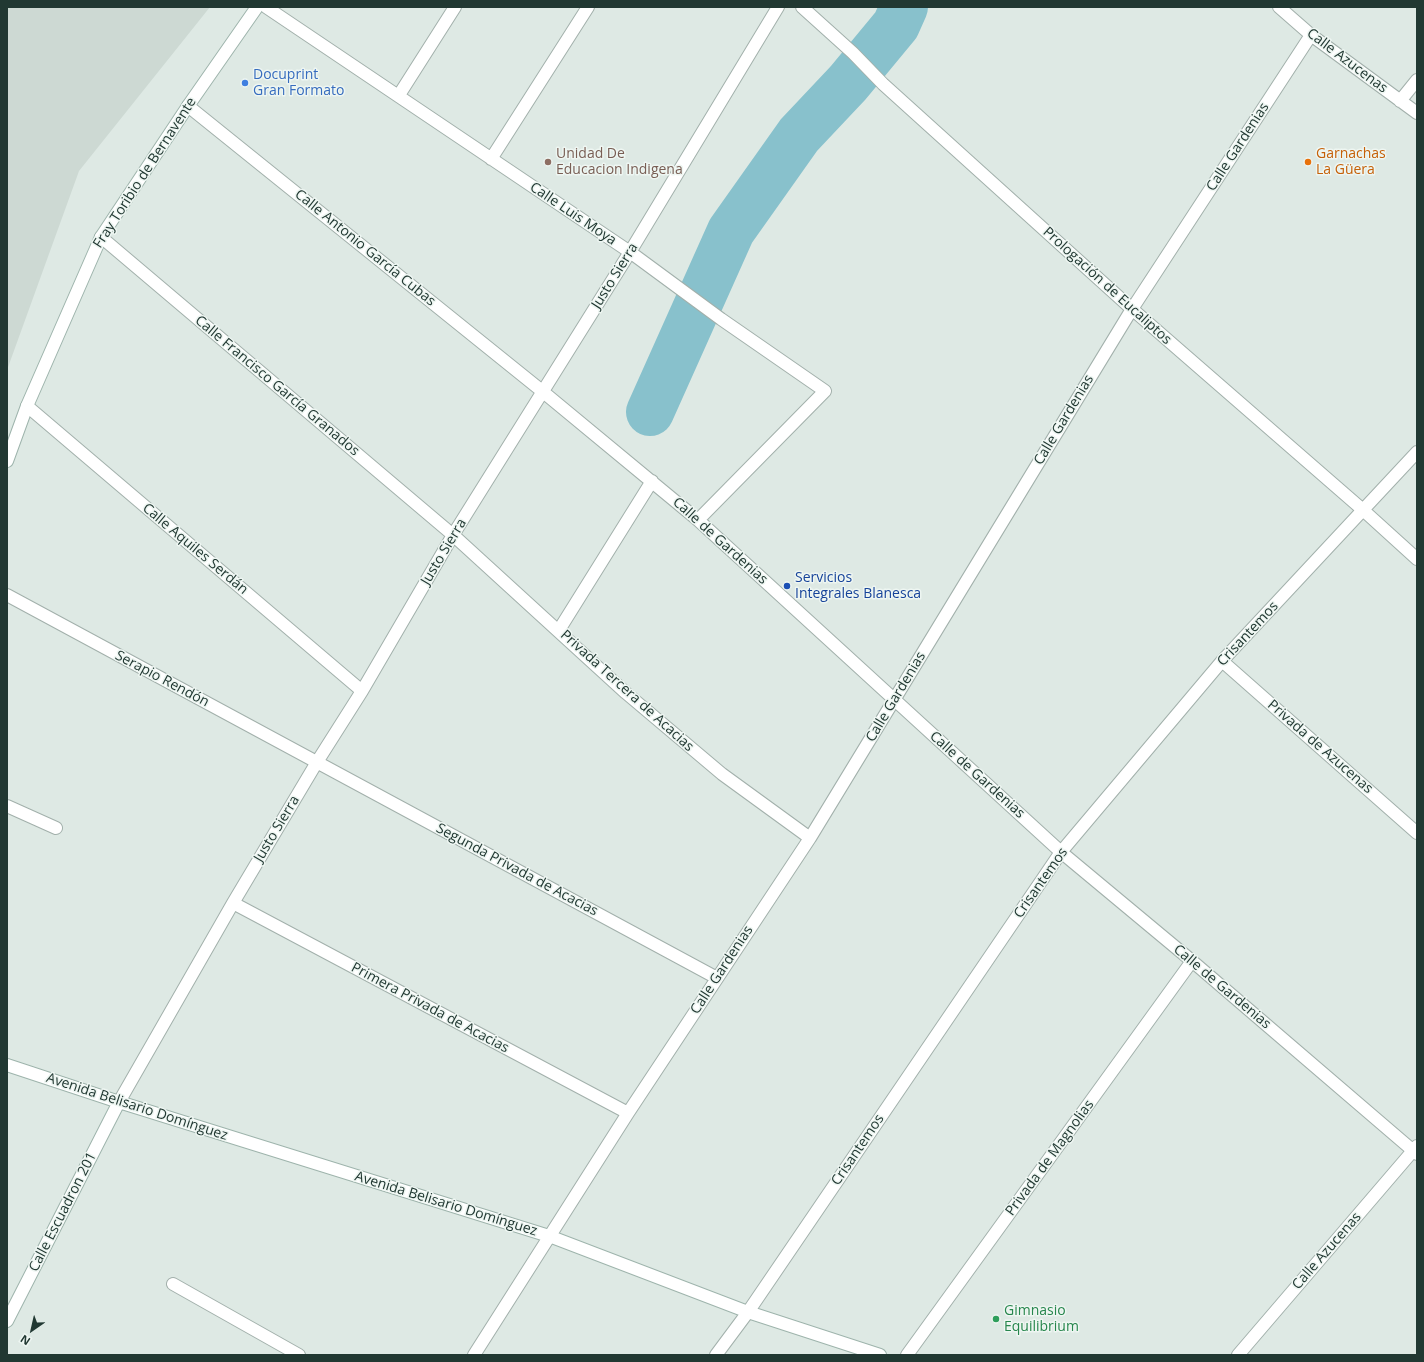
<!DOCTYPE html>
<html>
<head>
<meta charset="utf-8">
<style>
  body { margin:0 }
  #map { position:relative; width:1424px; height:1362px; overflow:hidden; background:#dee9e4; font-family:"Open Sans",sans-serif }
  canvas { display:block }
  .frame { position:absolute; inset:0; border:8px solid #213832; pointer-events:none }
  .north { position:absolute; left:12px; top:1310px; width:40px; height:40px; -webkit-text-stroke:3px #eef6f2; paint-order:stroke; rotate:214deg; font-size:11px; font-weight:700; line-height:16px; text-align:center; color:#213832 }
  .north::after { content:''; display:block; margin:auto; width:14px; height:18px; background:#213832; clip-path:polygon(50% 0,100% 100%,50% 72%,0 100%) }
</style>
</head>
<body>
<div id="map">
<canvas width="1424" height="1362"></canvas>
<div class="frame"></div>
<div class="north">N</div>
</div>
<script>
const ctx = document.querySelector('canvas').getContext('2d');
ctx.lineJoin = 'round';
function fillPath(path, color) {
  ctx.fillStyle = color;
  ctx.fill(path, 'evenodd');
}
function stroke(path, color, width, dash) {
  ctx.strokeStyle = color;
  ctx.lineWidth = width;
  ctx.lineCap = dash ? 'butt' : 'round';
  ctx.setLineDash(dash || []);
  ctx.stroke(path);
}
function label(font, color, halo, rows, align = 'center') {
  ctx.font = font + ' "Open Sans",sans-serif';
  ctx.lineWidth = 3;
  ctx.setLineDash([]);
  ctx.textBaseline = 'middle';
  ctx.strokeStyle = halo;
  ctx.fillStyle = color;
  for (const [text, x, y, turn = 0] of rows) {
    ctx.save();
    ctx.translate(x, y);
    ctx.rotate((+turn || 0) * Math.PI / 180);
    ctx.textAlign = isNaN(turn) ? turn : align;
    if (halo) ctx.strokeText(text, 0, 0);
    ctx.fillText(text, 0, 0);
    ctx.restore();
  }
}
const built = new Path2D(`
  M7,7H210L79,171L7,370Z`);
const river = new Path2D(`
  M650,412L731,231L799,135L848,83L896,25L904,7`);
const street = new Path2D(`
  M266,7L630,252L721,319L825,391L698,520
  M802,7L853,53L883,84L1132,309L1363,510L1417,559
  M1279,7L1311,35L1417,113
  M399,95L455,7
  M1400,101L1417,80
  M188,106L542,391L698,520L1061,852L1192,961L1417,1154
  M491,159L588,7
  M101,237L453,535L626,693L722,774L810,838
  M27,406L362,691
  M7,595L717,978
  M559,630L652,481
  M1222,661L1417,833
  M7,806L56,828
  M233,903L628,1113
  M119,1102L233,903L317,762L362,691L453,535L630,252L778,7
  M173,1284L299,1355
  M474,1355L628,1113L810,838L1132,309L1311,35
  M716,1355L748,1312L1061,852L1222,661L1417,452
  M907,1355L1192,961
  M1238,1355L1417,1146`);
const secondary = new Path2D(`
  M7,461L27,406L101,237L188,106L257,7
  M7,1065L119,1102L549,1236L748,1312L880,1355
  M7,1321L119,1102`);
const markers = [
  [245,83,4,"#3f7fe0"],
  [548,162,4,"#8d6e63"],
  [1308,162,4,"#e8710a"],
  [787,586,4,"#1a4fb4"],
  [996,1319,4,"#2e9e5b"]
];
const streetNames = [
  ["Calle Azucenas",1347,61,37],
  ["Calle Gardenias",1238,147,-57],
  ["Fray Toribio de Bernavente",145,173,-57],
  ["Calle Luis Moya",573,214,34],
  ["Calle Antonio García Cubas",365,248,39],
  ["Justo Sierra",615,276,-58],
  ["Prologación de Eucaliptos",1107,286,42],
  ["Calle Francisco García Granados",277,386,40],
  ["Calle Gardenias",1064,420,-59],
  ["Calle de Gardenias",720,541,42],
  ["Calle Aquiles Serdán",195,549,40],
  ["Justo Sierra",444,552,-59],
  ["Crisantemos",1248,634,-47],
  ["Serapio Rendón",162,679,28],
  ["Privada Tercera de Acacias",627,691,42],
  ["Calle Gardenias",896,697,-59],
  ["Privada de Azucenas",1320,747,41],
  ["Calle de Gardenias",977,775,42],
  ["Justo Sierra",277,829,-59],
  ["Segunda Privada de Acacias",517,870,28],
  ["Crisantemos",1041,883,-55],
  ["Calle Gardenias",722,970,-57],
  ["Calle de Gardenias",1222,987,40],
  ["Primera Privada de Acacias",430,1008,28],
  ["Avenida Belisario Domínguez",137,1107,18],
  ["Crisantemos",858,1150,-56],
  ["Privada de Magnolias",1050,1158,-54],
  ["Avenida Belisario Domínguez",446,1204,17],
  ["Calle Escuadron 201",63,1212,-63],
  ["Calle Azucenas",1327,1251,-49]
];
const shopNames = [
  ["Docuprint",253,75],
  ["Gran Formato",253,91]
];
const educationNames = [
  ["Unidad De",556,154],
  ["Educacion Indigena",556,170]
];
const foodNames = [
  ["Garnachas",1316,154],
  ["La Güera",1316,170]
];
const transitNames = [
  ["Servicios",795,578],
  ["Integrales Blanesca",795,594]
];
const leisureNames = [
  ["Gimnasio",1004,1311],
  ["Equilibrium",1004,1327]
];
fillPath(built, '#cdd9d3');
stroke(river, '#88c1cc', 48);
stroke(street, '#a2b0ab', 14);
stroke(secondary, '#9eb4ac', 14);
stroke(street, '#fff', 12);
stroke(secondary, '#fff', 12);
for (const [x, y, r, color] of markers) {
  const dot = new Path2D();
  dot.arc(x, y, r, 0, 2 * Math.PI);
  ctx.fillStyle = color;
  ctx.fill(dot);
  stroke(dot, '#eef6f2', 1.5);
}
label('14px', '#213832', '#eef6f2', streetNames);
label('14px', '#366cbe', '#eef6f2', shopNames, 'left');
label('14px', '#785e54', '#eef6f2', educationNames, 'left');
label('14px', '#c56008', '#eef6f2', foodNames, 'left');
label('14px', '#164399', '#eef6f2', transitNames, 'left');
label('14px', '#27864d', '#eef6f2', leisureNames, 'left');
</script>
</body>
</html>
